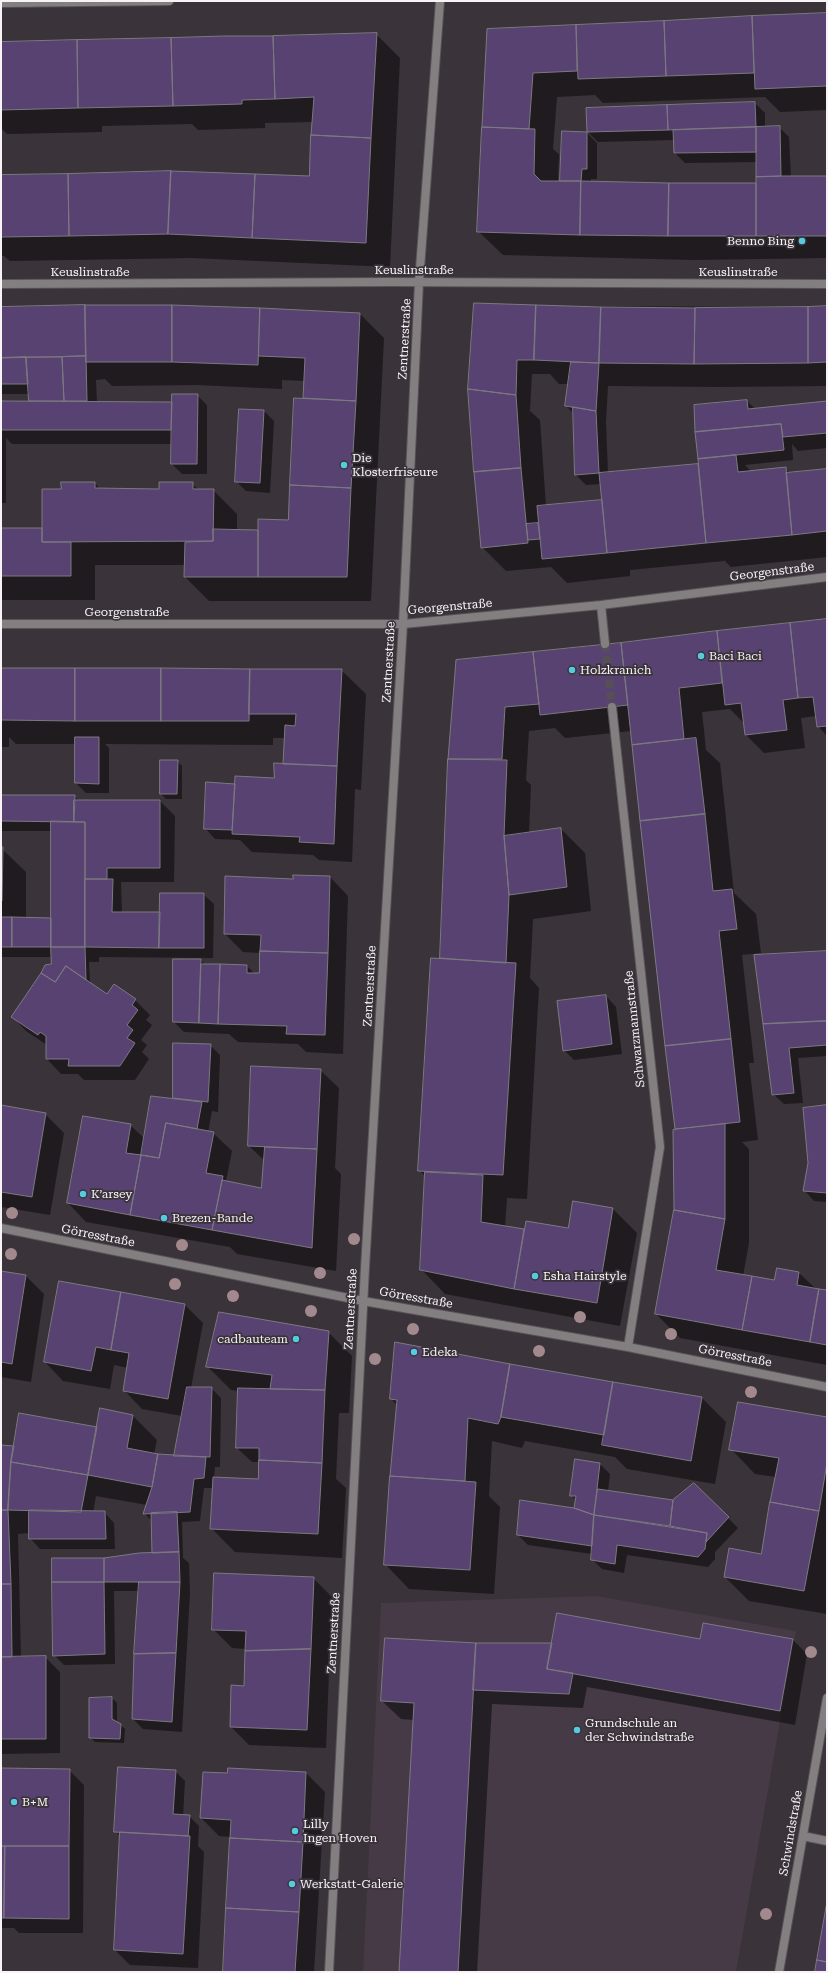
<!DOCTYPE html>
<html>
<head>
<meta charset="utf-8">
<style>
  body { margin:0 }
  #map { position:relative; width:828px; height:1973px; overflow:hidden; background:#3a3339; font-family:"Roboto Serif",serif }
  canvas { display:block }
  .frame { position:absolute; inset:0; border:2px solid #f7f3f7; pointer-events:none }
</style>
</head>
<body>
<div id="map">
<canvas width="828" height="1973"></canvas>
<div class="frame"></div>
</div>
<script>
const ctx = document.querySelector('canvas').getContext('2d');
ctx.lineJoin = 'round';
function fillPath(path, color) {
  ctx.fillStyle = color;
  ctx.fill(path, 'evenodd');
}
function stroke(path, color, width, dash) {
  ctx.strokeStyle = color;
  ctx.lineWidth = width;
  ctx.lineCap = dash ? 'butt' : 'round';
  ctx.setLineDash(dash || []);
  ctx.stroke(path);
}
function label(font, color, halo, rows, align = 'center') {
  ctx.font = font + ' "Roboto Serif",serif';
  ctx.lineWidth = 3.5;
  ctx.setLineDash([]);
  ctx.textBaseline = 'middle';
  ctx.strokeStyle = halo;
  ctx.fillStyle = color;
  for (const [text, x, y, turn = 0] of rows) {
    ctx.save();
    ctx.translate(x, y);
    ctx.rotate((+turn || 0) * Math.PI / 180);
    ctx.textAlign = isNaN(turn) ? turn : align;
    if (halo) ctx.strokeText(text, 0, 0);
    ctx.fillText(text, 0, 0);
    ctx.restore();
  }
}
const built = new Path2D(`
  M596,1596L796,1631L736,1972H363L381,1603Z`);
const shadow = new Path2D(`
  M827,14V110L780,112L765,97L603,103L595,95L557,97L553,149L559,154L558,182H561L587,133L597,143V179H591V182L757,184V162L685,163L675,153L674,140L598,142L588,132L755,103L765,113V128L779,127L789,137L791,178L827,177V258L693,260L503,255L478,231L488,30Z
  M376,34L400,58L390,267L192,258L10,261L4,256H1V176L310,177L313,122L265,123V128L198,130L192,124L102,126V132L7,134L1,128V43Z
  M172,306L360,314L384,338L371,601H209L185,577V565H95V600H1V529H43L62,490L95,483L100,489L160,490L192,484L199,490H213L237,514V530L259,531L289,521L305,381L282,380V389L197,385L112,386L105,379L96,380L97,403H173L197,395L207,405V474H182L172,464V444H12L6,438V503H1V403H31L29,394H1V308Z
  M536,306L827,307V386L718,387L608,386L606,422L608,474L699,465L747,401L755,409L827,402V448L798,451L792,444L793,460L745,465L752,472L785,468L790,473L827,470V557L731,567L724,560V561L630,570V576L567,583L551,567L506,571L482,547L469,389ZM532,374H550L559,384H569L566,406L574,414L576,475L586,485L601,484L602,501L546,506L540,420L529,410H530Z
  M264,411L274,421L270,493L246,491L236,481Z
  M827,620V736L818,726L816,716L801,718L805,748L764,753L746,735L744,723L730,709L702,712L706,750L720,763L734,893L756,914L761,953L742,955L754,1063H749L758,1140L742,1142L749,1149V1243L743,1276L775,1281L799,1273L816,1289L827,1292V1365L680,1338L656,1314L675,1210L677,1131L675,1129L631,731L565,738L555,728L529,731L526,780L531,785L529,834L561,829L585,853L591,911L533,919L530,978L539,988L527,1199L507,1198L505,1227L525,1231L569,1229L613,1209L637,1233L620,1326L445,1294L421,1269L426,1177L419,1170L441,959L449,758L457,661Z
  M1,668L341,670L366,694L361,790L355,789L352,862L319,860L313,855L252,852L240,840L215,839L205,828L234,785L275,779L284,764L285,738H273V745L105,744L109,748V793H86L76,783V744H16L9,737V747H1Z
  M177,761L182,766V799H166L161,794Z
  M1,796H74L79,801H160L175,816L174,882H121L122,913H161L203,894L214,904L213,958L99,957V962H89L90,984L107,996L114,985L135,1000L150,1015L146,1020L152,1025L141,1040L147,1045L142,1052L149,1059L135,1080H84L78,1074H61L47,1059V1045L26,1031L12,1016L52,965V957H1V848L26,872V919H52V831H2Z
  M330,877L348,896L343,1054L306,1052L298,1044L238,1042L229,1034L184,1032L174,1022L201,960L205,965L247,966L255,974H260L261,953L243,952L225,934L294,880Z
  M827,951V1056L798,1058L803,1103L784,1104L773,1094L764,1025Z
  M606,996L616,1007L622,1054L574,1060L564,1050Z
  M174,1044L210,1045L220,1055L218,1112L212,1111L208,1132L213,1133L232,1151L226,1181L228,1183L262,1189L265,1161L249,1146L320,1070L339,1088L335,1168L341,1174L336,1271L237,1254L230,1247L86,1222L68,1203L130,1125L145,1139L174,1099Z
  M1,1106L45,1114L64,1133L50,1215L1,1207Z
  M827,1106V1202L814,1201L804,1190Z
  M1,1272L26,1276L44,1294L31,1382L1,1377Z
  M60,1282L185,1305L203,1323L191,1388H211L221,1398L220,1467H215L214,1478L258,1480L260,1462H252L237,1448L239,1391L231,1390L207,1366L328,1332L352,1356L349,1413H339L336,1479L346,1488L342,1558L235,1552L211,1528L213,1488H204L200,1521L182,1522L183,1558L189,1563L190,1593L182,1732L143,1729L133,1719L139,1591H114L115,1664L64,1665L54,1655L104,1559L153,1554L152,1521L144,1513L147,1505L96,1496L93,1513L104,1512L114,1523L115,1549H40L30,1538V1533L18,1534L21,1658L45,1657L60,1672V1753L1,1754V1446L14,1447L97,1428L101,1410L133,1416L157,1440L154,1454L175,1457L182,1416L142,1409L124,1390L128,1368L114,1365L110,1389L63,1381L45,1362Z
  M510,1365L702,1398L726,1422L715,1484L627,1469L615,1457L525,1441L522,1448L492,1441L489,1496L500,1507L494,1594L409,1589L385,1564L397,1405L391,1399Z
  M827,1418V1614L749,1601L725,1577L762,1555L776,1477L755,1474L731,1449Z
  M600,1464L610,1474L608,1491L674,1501L694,1484L738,1528L715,1552V1559L708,1567L627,1555L624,1573L602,1569L592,1559V1554L528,1545L518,1535L575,1509L576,1500L572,1496Z
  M313,1578L332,1597L326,1748L249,1745L231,1727L245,1687L246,1649L232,1648L213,1629Z
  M701,1640H793L807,1654L795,1725L587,1687L583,1708L492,1704L477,1972H400L414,1720L401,1719L382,1701L476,1644H553Z
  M112,1698L117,1703V1722L125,1729L124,1743L95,1742L90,1737V1699Z
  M1,1769L69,1770L84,1785L83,1933H19L13,1927V1928H1Z
  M229,1769L306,1773L325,1792L314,1972H224L231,1837L219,1836L201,1818L228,1774Z
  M175,1771L185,1781L183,1816H189L199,1826L198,1846L204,1852L198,1968L130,1965L115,1950L121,1837L115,1831Z`);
const building = new Path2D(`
  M827,13V86L755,89L752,16Z
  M752,16L754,73L666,76L664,21Z
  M664,21L666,76L578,79L576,25Z
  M576,25L577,71L533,73L529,129L482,127L487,29Z
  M377,33L371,138L311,135L314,97L275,99L273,36Z
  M224,36H273L275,99L242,100V104L173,106L171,38Z
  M171,38L173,106L78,108L77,40Z
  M77,40L78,108L1,110V42Z
  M755,102L756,127L668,130L667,105Z
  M667,105L668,130L587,132L586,108Z
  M780,126L781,176L756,177V127Z
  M482,127L535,129L534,174L541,181H581L580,235L477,232Z
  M756,127V152L674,153L673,130Z
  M562,131L587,132V169H582L581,181H560Z
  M311,135L371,138L366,243L252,238L255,174L309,176Z
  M171,171L255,174L252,238L168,234Z
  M171,171L168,234L69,236L68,174Z
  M68,174L69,236L1,237V175Z
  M781,176H827V236H756V177Z
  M581,181L669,183L668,236L580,235Z
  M669,183H756V236H668Z
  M474,303L536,305L534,360H517L516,395L468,389Z
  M85,305H172V362H86Z
  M85,305L86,356L1,358V307Z
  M172,305L260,308L258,365L172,362Z
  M536,305L601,307L599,363L534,360Z
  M827,306V362L808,363V307Z
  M601,307L695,308L694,364L599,363Z
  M808,307V363L694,364L695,308Z
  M260,308L360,313L356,401L303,398L305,358L259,356Z
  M86,356L87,401H64L62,357Z
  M26,357H62L64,401H29Z
  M26,357L28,384H1V358Z
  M571,362L599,363L596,411L565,406Z
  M468,389L516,395L521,468L474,472Z
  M172,394H198L197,464H171Z
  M294,398L356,401L351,488L290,485Z
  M747,400L748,409L827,401V433L783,437L781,424L695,432L694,405Z
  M1,401L172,402L171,430H1Z
  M573,407L596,411L599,473L575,475Z
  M239,409L264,410L260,483L235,482Z
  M781,424L784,450L698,459L695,432Z
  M736,455L738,472L786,467L792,535L706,543L698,459Z
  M698,464L706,543L607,553L599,473Z
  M521,468L528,543L481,548L474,472Z
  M827,469V531L792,535L786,473Z
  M61,482H95V488L159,489V482H193V489H214L213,541L42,542V489H61Z
  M290,485L351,488L347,577H258V519L288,520Z
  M602,500L607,553L542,559L537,506Z
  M538,523L540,539L528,540L526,524Z
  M1,528H42V542H71V576H1Z
  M213,529L258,530V577H184L185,542L213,541Z
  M827,619V726L817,727L813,697L798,698L790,623Z
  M790,623L798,698L783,700L787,730L745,735L741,703L725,705L717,631Z
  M717,631L722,683L679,688L684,739L632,745L621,643Z
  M621,643L628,705L540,715L533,652Z
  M533,652L539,704L505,707L502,759H448L456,660Z
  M1,668H75V721L1,720Z
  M75,668H161V721H75Z
  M161,668L250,669L249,721H161Z
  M250,669H342L337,766L283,764L285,725L295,726L296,714H249Z
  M75,737H99V784L75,783Z
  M696,738L705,814L640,821L632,745Z
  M448,759L507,760L504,836L509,895L506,963L440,958Z
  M160,760H178L177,794H160Z
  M274,763L337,766L334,844L299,842L300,837L232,834L235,776L274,778Z
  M206,782L235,784L232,830L204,829Z
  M1,795H75L74,822L1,821Z
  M74,800H160V868H107V879H85V822H74Z
  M705,814L713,891L732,889L737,929L719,931L731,1039L665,1046L640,821Z
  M51,821L85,822V947H51Z
  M561,828L567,887L509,895L504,836Z
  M1,847H3L2,901H1Z
  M293,875L330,876L328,953L260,951L261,935L224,934L225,876L293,879Z
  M85,879H113L112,912H160L159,948L85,947Z
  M160,893H204V948H159Z
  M1,917H12V947H1Z
  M12,917L51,918V947H12Z
  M51,947H85L86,980L66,966L55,982L41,973L45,965L51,964Z
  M260,951L328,953L325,1035L286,1034L287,1026L218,1024L220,964L247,965V973H259Z
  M827,951V1021L763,1024L754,955Z
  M431,958L516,963L503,1175L418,1171Z
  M173,959H201L199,1023L173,1022Z
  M201,964H220L218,1024L199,1023Z
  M66,966L107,994L114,984L136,999L132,1005L138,1010L127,1025L133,1030L127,1038L135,1043L120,1066H68L69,1059H46V1036L40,1032L38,1035L11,1017L41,973L55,982Z
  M606,995L612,1044L563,1051L557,1001Z
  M827,1021V1045L789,1048L794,1093L772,1095L763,1024Z
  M731,1039L740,1122L675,1129L665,1046Z
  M173,1043L211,1044L208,1102L173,1098Z
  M251,1066L321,1069L317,1149L248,1146Z
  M151,1096L202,1102L197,1129L166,1123L159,1158L141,1155Z
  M1,1105L46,1113L32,1197L1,1192Z
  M827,1105V1193L803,1191L808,1163L803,1108Z
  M83,1116L131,1124L126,1153L141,1155L130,1215L67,1203Z
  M166,1123L214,1132L206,1173L223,1176L212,1230L130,1215L141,1155L159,1158Z
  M725,1124V1219L674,1210L673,1130Z
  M265,1147L317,1149L312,1248L212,1230L222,1180L261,1188Z
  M425,1172L483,1175L481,1222L524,1229L514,1289L420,1270Z
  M573,1201L613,1208L597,1303L514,1289L526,1221L568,1228Z
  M674,1210L725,1219L716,1270L752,1276L742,1330L655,1314Z
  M777,1268L799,1272L797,1285L819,1289L810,1342L742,1330L752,1276L774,1280Z
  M1,1271L26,1275L12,1364L1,1362Z
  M59,1281L121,1292L111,1350L96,1347L91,1371L44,1362Z
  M819,1289L827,1290V1345L810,1342Z
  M121,1292L185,1304L168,1399L123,1391L129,1353L111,1350Z
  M219,1312L329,1331L325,1390L270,1389L272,1375L206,1367Z
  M395,1342L510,1364L501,1417L498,1424L468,1418L465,1481L390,1476L397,1400L390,1399Z
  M510,1364L613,1382L604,1435L501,1417Z
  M613,1382L702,1397L691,1461L602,1445Z
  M187,1387H212L210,1457L174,1456Z
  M238,1388L325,1390L322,1463L259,1460V1448H236Z
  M738,1402L827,1417V1463L819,1511L770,1502L779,1458L729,1450Z
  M100,1408L133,1415L127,1448L158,1454L152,1487L88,1475Z
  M19,1413L97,1427L88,1475L11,1462Z
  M1,1445L14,1446L11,1462L8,1510H1Z
  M158,1454L206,1457L204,1478L194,1479L190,1512L143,1514L152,1487Z
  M575,1459L600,1463L594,1515L574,1508L576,1496H570Z
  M259,1460L322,1463L318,1534L210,1529L213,1477L258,1479Z
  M11,1462L88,1475L81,1512L8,1510Z
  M390,1476L476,1482L470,1570L384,1565Z
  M694,1483L729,1517L706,1542L707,1533L670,1526L673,1500Z
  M598,1489L673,1500L670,1526L594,1515Z
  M520,1500L574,1508L594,1515L592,1546L517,1535Z
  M770,1502L819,1511L804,1591L724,1577L729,1548L761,1554Z
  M1,1510H8L11,1584H1Z
  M29,1510L105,1511L106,1539H29Z
  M177,1512L179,1552L152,1553L151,1513Z
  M594,1515L707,1533L705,1549L698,1557L617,1545L615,1564L591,1560Z
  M179,1552L180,1582H104V1558L139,1553Z
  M52,1558H104V1582H52Z
  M214,1573L314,1577L311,1649L245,1651L246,1631L212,1630Z
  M52,1582H104L105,1654L53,1656Z
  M139,1582H180L176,1653L134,1654Z
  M1,1584H11L12,1657H1Z
  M557,1613L700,1639L703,1623L793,1639L780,1711L547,1669Z
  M385,1638L476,1643L458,1972H399L414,1703L381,1701Z
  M476,1643H552L547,1669L573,1673L569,1694L473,1690Z
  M311,1649L307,1730L230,1727L231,1685L244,1686L245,1651Z
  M176,1653L172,1722L132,1719L134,1654Z
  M46,1656V1739H1V1657Z
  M112,1697V1719L121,1724L120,1739L89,1738V1698Z
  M118,1767L176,1770L173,1814L190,1815L188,1836L114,1832Z
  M1,1768L70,1769L69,1846H1Z
  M228,1768L306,1772L303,1842L230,1838L231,1820L200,1818L203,1772L227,1773Z
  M120,1832L190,1836L183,1954L114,1950Z
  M230,1838L303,1842L299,1912L226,1908Z
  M1,1846H5L4,1918H1Z
  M5,1846H69V1919L4,1918Z
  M827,1902V1962L817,1960Z
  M226,1908L299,1912L295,1972H223Z
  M817,1960L827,1962V1972H815Z`);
const streetTunnel = new Path2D(`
  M605,644L612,707`);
const street = new Path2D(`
  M1,3L169,1
  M1,284L390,282L827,284
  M601,605L605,644
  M1,624H403L601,605L827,577
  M612,707L660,1147L628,1347
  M1,1228L363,1301L628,1347L827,1387
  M803,1836L827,1841
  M329,1972L365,1268L403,624L419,282L440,1
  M779,1972L827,1698`);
const trees = [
  [12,1213],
  [354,1239],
  [182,1245],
  [11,1254],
  [320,1273],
  [175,1284],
  [233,1296],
  [311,1311],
  [580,1317],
  [413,1329],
  [671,1334],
  [539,1351],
  [375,1359],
  [751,1392],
  [811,1652],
  [766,1914]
];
const markers = [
  [802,241,4,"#55cae0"],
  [344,465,4,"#55cae0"],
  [701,656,4,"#55cae0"],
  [572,670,4,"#55cae0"],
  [83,1194,4,"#55cae0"],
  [164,1218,4,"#55cae0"],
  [535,1276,4,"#55cae0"],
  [296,1339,4,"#55cae0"],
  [414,1352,4,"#55cae0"],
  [577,1730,4,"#55cae0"],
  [14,1802,4,"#55cae0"],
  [295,1831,4,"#55cae0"],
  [292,1884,4,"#55cae0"]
];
const poiNames = [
  ["Benno Bing",794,241,"right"],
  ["Die",352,458],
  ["Klosterfriseure",352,472],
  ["Baci Baci",709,656],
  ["Holzkranich",580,670],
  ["K’arsey",91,1194],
  ["Brezen-Bande",172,1218],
  ["Esha Hairstyle",543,1276],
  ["cadbauteam",288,1339,"right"],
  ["Edeka",422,1352],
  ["Grundschule an",585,1723],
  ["der Schwindstraße",585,1737],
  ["B+M",22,1802],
  ["Lilly",303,1824],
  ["Ingen Hoven",303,1838],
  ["Werkstatt-Galerie",300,1884]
];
const streetNames = [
  ["Keuslinstraße",414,270],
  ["Keuslinstraße",90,272],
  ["Keuslinstraße",738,272],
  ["Zentnerstraße",405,339,-87],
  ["Georgenstraße",772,572,-7],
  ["Georgenstraße",450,607,-5],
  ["Georgenstraße",127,612],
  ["Zentnerstraße",389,662,-87],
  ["Zentnerstraße",370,986,-87],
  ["Schwarzmannstraße",635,1029,-96],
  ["Görresstraße",98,1236,11],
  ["Görresstraße",416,1298,10],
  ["Zentnerstraße",351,1309,-87],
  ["Görresstraße",735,1356,11],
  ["Zentnerstraße",334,1633,-87],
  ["Schwindstraße",791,1833,-80]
];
fillPath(built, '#453a45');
fillPath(shadow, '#0007');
fillPath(building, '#584272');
stroke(building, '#7c7981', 1);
stroke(streetTunnel, '#565056', 8, [8, 4]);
stroke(street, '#585257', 10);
stroke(street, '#837f81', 8);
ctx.fillStyle = '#a2898e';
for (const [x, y] of trees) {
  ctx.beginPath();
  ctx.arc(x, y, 6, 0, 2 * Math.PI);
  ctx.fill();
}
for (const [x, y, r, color] of markers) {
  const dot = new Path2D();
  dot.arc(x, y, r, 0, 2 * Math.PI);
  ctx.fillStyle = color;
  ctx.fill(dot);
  stroke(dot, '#3a3339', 1.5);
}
label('12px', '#f7f3f7', '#3a3339', poiNames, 'left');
label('12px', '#f7f3f7', '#3a3339', streetNames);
</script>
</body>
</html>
